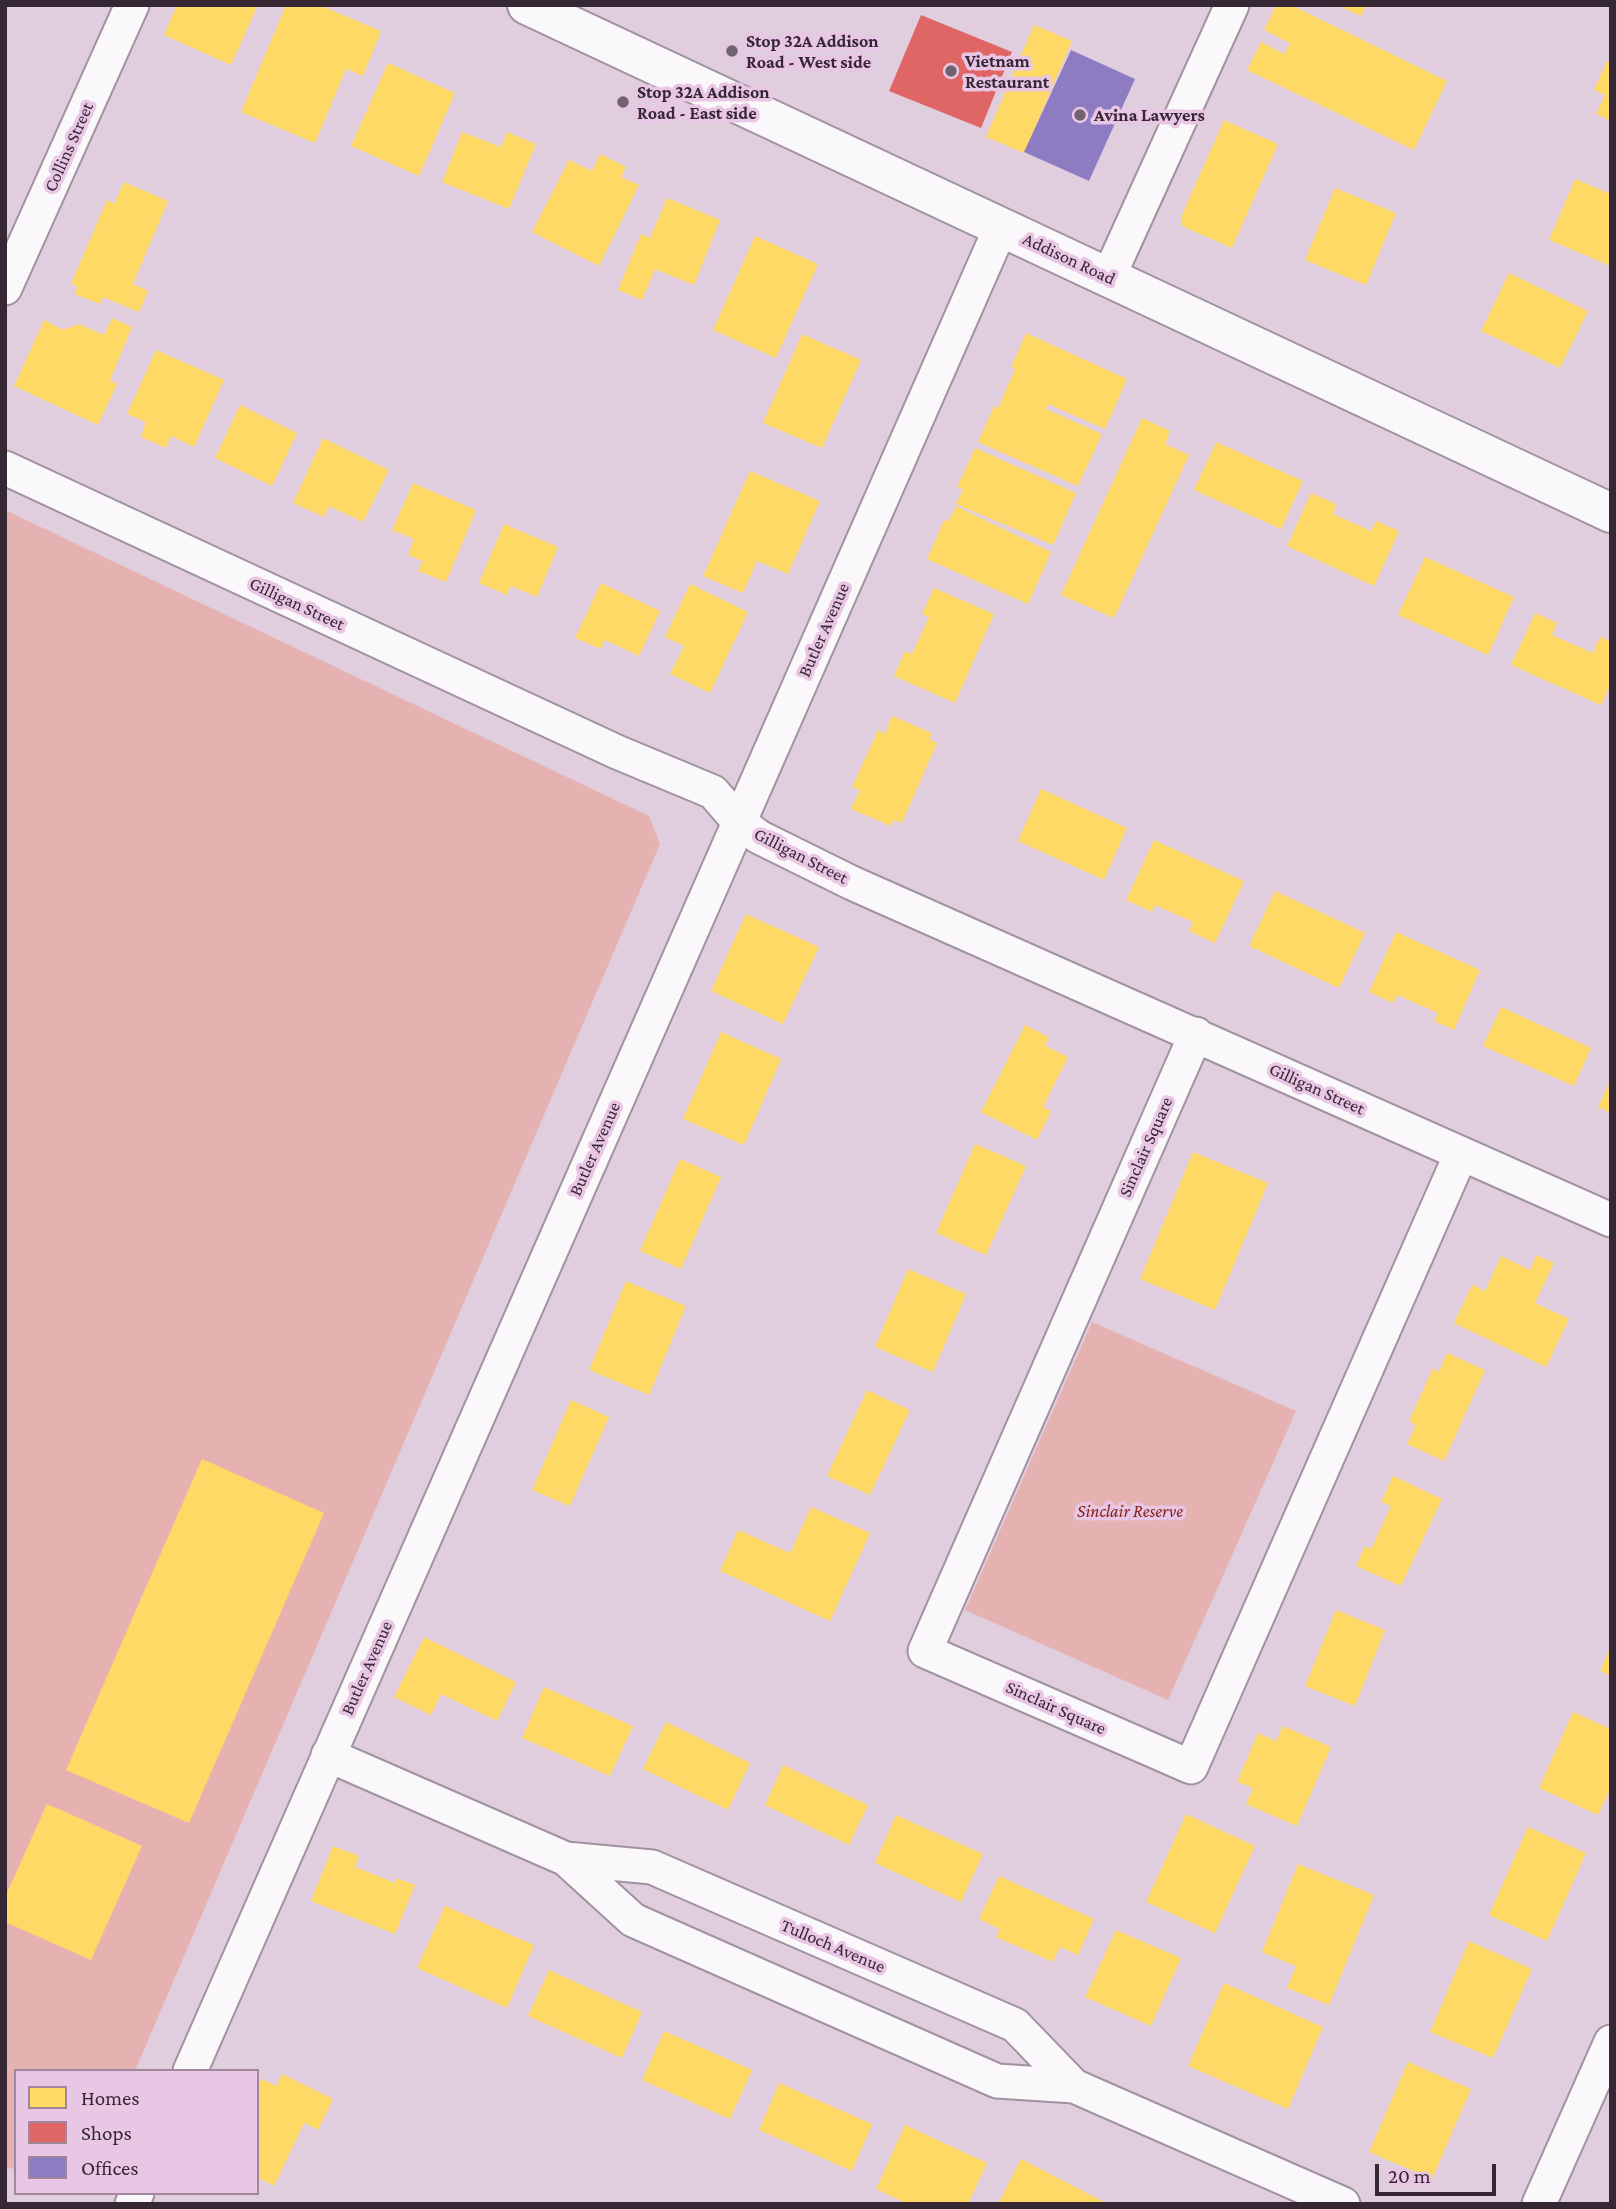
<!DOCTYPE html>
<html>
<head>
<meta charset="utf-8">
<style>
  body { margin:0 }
  #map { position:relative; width:1616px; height:2209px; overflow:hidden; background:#e0cede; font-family:"Crimson Pro",serif }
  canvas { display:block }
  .frame { position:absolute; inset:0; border:7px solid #352834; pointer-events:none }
  .legend { position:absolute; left:14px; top:2069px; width:245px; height:126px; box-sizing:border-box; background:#e8c6e4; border:2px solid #a0879e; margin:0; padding:9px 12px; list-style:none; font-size:21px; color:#352834 }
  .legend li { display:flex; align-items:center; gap:14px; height:35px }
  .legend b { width:35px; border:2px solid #a0879e }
  .scale { position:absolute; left:1375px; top:2164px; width:121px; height:32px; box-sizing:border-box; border:4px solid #352834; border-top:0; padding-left:9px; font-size:21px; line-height:24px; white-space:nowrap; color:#352834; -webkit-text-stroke:5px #e8c6e4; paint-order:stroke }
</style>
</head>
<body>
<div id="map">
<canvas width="1616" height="2209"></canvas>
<div class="frame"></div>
<ul class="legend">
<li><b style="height:19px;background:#ffd966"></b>Homes</li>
<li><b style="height:19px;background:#e06666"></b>Shops</li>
<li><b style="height:19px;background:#8e7cc3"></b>Offices</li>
</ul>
<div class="scale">20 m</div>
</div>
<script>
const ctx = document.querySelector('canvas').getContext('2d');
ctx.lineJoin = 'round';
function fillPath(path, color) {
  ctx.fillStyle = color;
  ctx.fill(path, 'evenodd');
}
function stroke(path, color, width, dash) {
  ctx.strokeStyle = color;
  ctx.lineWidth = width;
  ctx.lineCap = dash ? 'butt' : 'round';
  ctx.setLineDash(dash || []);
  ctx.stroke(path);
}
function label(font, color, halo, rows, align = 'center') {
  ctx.font = font + ' "Crimson Pro",serif';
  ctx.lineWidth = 7;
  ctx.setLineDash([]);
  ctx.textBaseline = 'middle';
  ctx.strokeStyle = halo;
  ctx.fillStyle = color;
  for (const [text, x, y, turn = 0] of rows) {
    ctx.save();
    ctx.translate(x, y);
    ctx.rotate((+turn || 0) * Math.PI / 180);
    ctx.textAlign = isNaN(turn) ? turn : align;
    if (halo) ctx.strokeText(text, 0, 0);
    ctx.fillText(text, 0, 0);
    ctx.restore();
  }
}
const green = new Path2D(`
  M5,510L649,816L660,844L135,2071H16V2170L5,2166Z
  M1092,1322L1296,1411L1168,1700L965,1610Z`);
const homes = new Path2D(`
  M177,5H258L231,65L164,35Z
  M286,5H319L381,31L363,76L346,69L315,143L241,112Z
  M1276,5H1291L1447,81L1414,150L1247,70L1261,42L1284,54L1290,43L1264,30Z
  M1337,5H1366L1361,16Z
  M1034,25L1072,41L1024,153L986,137Z
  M1607,61L1611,63V121L1596,114L1605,95L1594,90Z
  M388,63L455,93L419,176L351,146Z
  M1224,120L1278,144L1232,248L1182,226L1181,217Z
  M462,132L501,147L507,132L536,144L509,209L442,182Z
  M600,154L626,167L621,177L639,185L599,266L532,232L569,160L592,171Z
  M1575,179L1611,194V266L1549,240Z
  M124,182L168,201L133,284L148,291L139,312L103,297L100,304L74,294L78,287L71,284L107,200L114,204Z
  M1335,188L1396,213L1366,285L1305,260Z
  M667,198L720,220L694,285L655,269L642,300L618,290L641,234L650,238Z
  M755,236L818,264L776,358L713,330Z
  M1509,273L1588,311L1560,368L1481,331Z
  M112,318L132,327L110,380L117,384L98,425L14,386L44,320L63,330L79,324L104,335Z
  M1026,333L1127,379L1105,429L1048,404L1046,409L1102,434L1078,486L978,442L994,406L998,408L1015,369L1011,367Z
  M802,334L861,360L822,448L763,423Z
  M156,350L224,380L194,447L171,436L166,448L141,437L146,422L127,414Z
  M240,405L297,433L272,486L215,458Z
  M1142,418L1170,431L1165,444L1189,455L1114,618L1061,595Z
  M323,438L389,470L363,522L329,506L324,517L293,503Z
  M1216,442L1303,481L1281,529L1194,490Z
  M975,448L1076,493L1053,545L956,504L963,489L957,487Z
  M750,471L820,501L788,574L757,561L743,593L703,576Z
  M413,483L476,510L446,582L418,571L423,561L408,555L414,539L392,530Z
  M1311,493L1336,504L1333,514L1371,531L1376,521L1399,531L1374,586L1287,546Z
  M956,506L1051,552L1028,604L927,559L944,520L948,522Z
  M504,524L558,547L537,597L511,586L507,595L479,583Z
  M1425,557L1514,597L1488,655L1398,615Z
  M601,583L660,611L639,656L605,640L601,649L575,638Z
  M690,584L748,612L710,693L670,674L684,646L665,637Z
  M934,588L994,614L955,703L894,676L905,651L912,654L929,617L922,614Z
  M1535,613L1557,623L1552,635L1593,653L1600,637L1611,642V683L1601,705L1511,665Z
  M892,716L932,733L929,739L937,743L902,823L894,820L891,826L851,809L860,790L852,787L878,730L885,734Z
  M1041,789L1127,828L1104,880L1018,841Z
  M1154,840L1244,881L1215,943L1189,931L1193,922L1155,905L1152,912L1126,900Z
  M1275,891L1365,933L1339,988L1249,946Z
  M746,914L819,947L783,1024L711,991Z
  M1396,932L1480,970L1454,1030L1434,1021L1438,1013L1397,995L1393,1003L1369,992Z
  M1501,1007L1591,1048L1574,1086L1483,1046Z
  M1025,1025L1049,1037L1045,1046L1068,1057L1043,1107L1051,1111L1037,1140L981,1112Z
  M721,1032L781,1059L744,1145L683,1119Z
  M1611,1079V1113L1598,1107Z
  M975,1144L1026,1166L986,1255L936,1233Z
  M1193,1152L1268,1183L1215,1310L1140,1279Z
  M680,1159L721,1177L681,1269L640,1251Z
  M1536,1255L1554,1263L1535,1303L1569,1319L1546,1367L1454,1323L1472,1285L1485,1291L1501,1256L1530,1270Z
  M908,1269L966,1294L933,1372L875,1347Z
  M626,1281L686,1306L649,1395L589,1370Z
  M1447,1353L1485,1370L1444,1461L1407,1444L1416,1425L1409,1421L1433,1368L1439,1372Z
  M867,1390L910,1410L870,1495L827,1476Z
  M571,1400L609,1417L570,1506L532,1490Z
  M202,1459L324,1513L189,1823L66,1770Z
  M1393,1476L1442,1499L1401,1586L1356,1566L1365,1546L1371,1549L1391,1506L1381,1502Z
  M811,1507L870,1533L830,1621L720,1571L738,1530L790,1553Z
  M1336,1610L1385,1630L1355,1706L1305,1686Z
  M424,1637L516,1682L497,1721L441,1694L431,1715L394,1697Z
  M1611,1646V1676L1600,1671Z
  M544,1687L633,1726L610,1776L522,1738Z
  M1573,1712L1611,1729V1787L1598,1815L1539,1788Z
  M666,1722L750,1763L728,1810L643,1769Z
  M1283,1726L1331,1747L1297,1826L1246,1804L1253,1788L1237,1782L1258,1733L1276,1741Z
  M783,1765L868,1805L849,1845L765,1805Z
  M47,1804L142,1846L91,1960L5,1922V1897Z
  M1186,1814L1255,1846L1215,1933L1146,1902Z
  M896,1815L983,1854L961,1902L875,1863Z
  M1528,1827L1586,1853L1547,1941L1489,1915Z
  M333,1846L359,1856L355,1867L395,1883L397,1878L415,1885L395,1934L311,1901Z
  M1298,1864L1374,1895L1329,2005L1287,1988L1296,1966L1262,1952Z
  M999,1876L1094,1919L1078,1955L1060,1947L1053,1962L996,1937L1000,1929L979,1919Z
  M445,1906L534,1945L507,2008L417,1968Z
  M1116,1930L1181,1958L1151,2026L1085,1997Z
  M1469,1941L1532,1969L1493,2058L1430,2032Z
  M549,1970L642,2012L622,2058L528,2016Z
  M1224,1983L1323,2027L1288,2109L1188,2066Z
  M664,2031L752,2070L730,2119L642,2080Z
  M1408,2062L1471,2089L1432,2179L1369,2152Z
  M282,2074L333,2099L318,2130L304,2123L274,2186L257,2177V2088L262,2079L276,2086Z
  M779,2083L872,2124L852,2171L759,2130Z
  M905,2125L987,2163L968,2204H908L876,2189Z
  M1021,2159L1108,2204H998Z`);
const shops = new Path2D(`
  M921,15L1012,52L981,128L889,91Z`);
const offices = new Path2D(`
  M1071,50L1135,79L1089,181L1024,152Z`);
const minor = new Path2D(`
  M1108,278L1232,5
  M5,288L132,5
  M5,468L617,752L713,792L739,822L759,837L852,883L1611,1220
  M1196,1034L925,1651L1191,1767L1461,1154
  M328,1755L566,1859L652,1867L1015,2025L1074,2086
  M566,1859L633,1920L997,2081L1074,2086L1343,2204
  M190,2071L1001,227
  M132,2204L137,2193
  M1539,2204L1611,2042`);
const secondary = new Path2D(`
  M527,5L1611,513`);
const markers = [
  [732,51,7,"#716270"],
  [951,71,7,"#716270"],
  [623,102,7,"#716270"],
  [1080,115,7,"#716270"]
];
const poiNames = [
  ["Stop 32A Addison",746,41],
  ["Road - West side",746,62],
  ["Vietnam",965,61],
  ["Restaurant",965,82],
  ["Stop 32A Addison",637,92],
  ["Road - East side",637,113],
  ["Avina Lawyers",1094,115]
];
const streetNames = [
  ["Collins Street",69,147,-66],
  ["Addison Road",1069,259,25],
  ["Gilligan Street",297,604,25],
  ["Butler Avenue",824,630,-66],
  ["Gilligan Street",801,856,27],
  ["Gilligan Street",1317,1089,24],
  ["Sinclair Square",1146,1147,-66],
  ["Butler Avenue",595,1149,-66],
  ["Butler Avenue",367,1668,-66],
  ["Sinclair Square",1056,1708,24],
  ["Tulloch Avenue",833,1946,23]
];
const parkNames = [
  ["Sinclair Reserve",1130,1511]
];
fillPath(green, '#e6b2b1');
fillPath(homes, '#ffd966');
fillPath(shops, '#e06666');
fillPath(offices, '#8e7cc3');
stroke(minor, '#a0929f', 37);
stroke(secondary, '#a0929f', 42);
stroke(minor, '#faf8fa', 33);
stroke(secondary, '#faf8fa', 38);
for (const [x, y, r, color] of markers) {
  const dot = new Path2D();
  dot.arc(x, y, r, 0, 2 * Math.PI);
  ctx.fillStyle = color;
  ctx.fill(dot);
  stroke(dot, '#e8c6e4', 2.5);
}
label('bold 18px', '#352834', '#e8c6e4', poiNames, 'left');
label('18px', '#352834', '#e8c6e4', streetNames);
label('italic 18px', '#852218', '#e8c6e4', parkNames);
</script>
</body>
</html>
